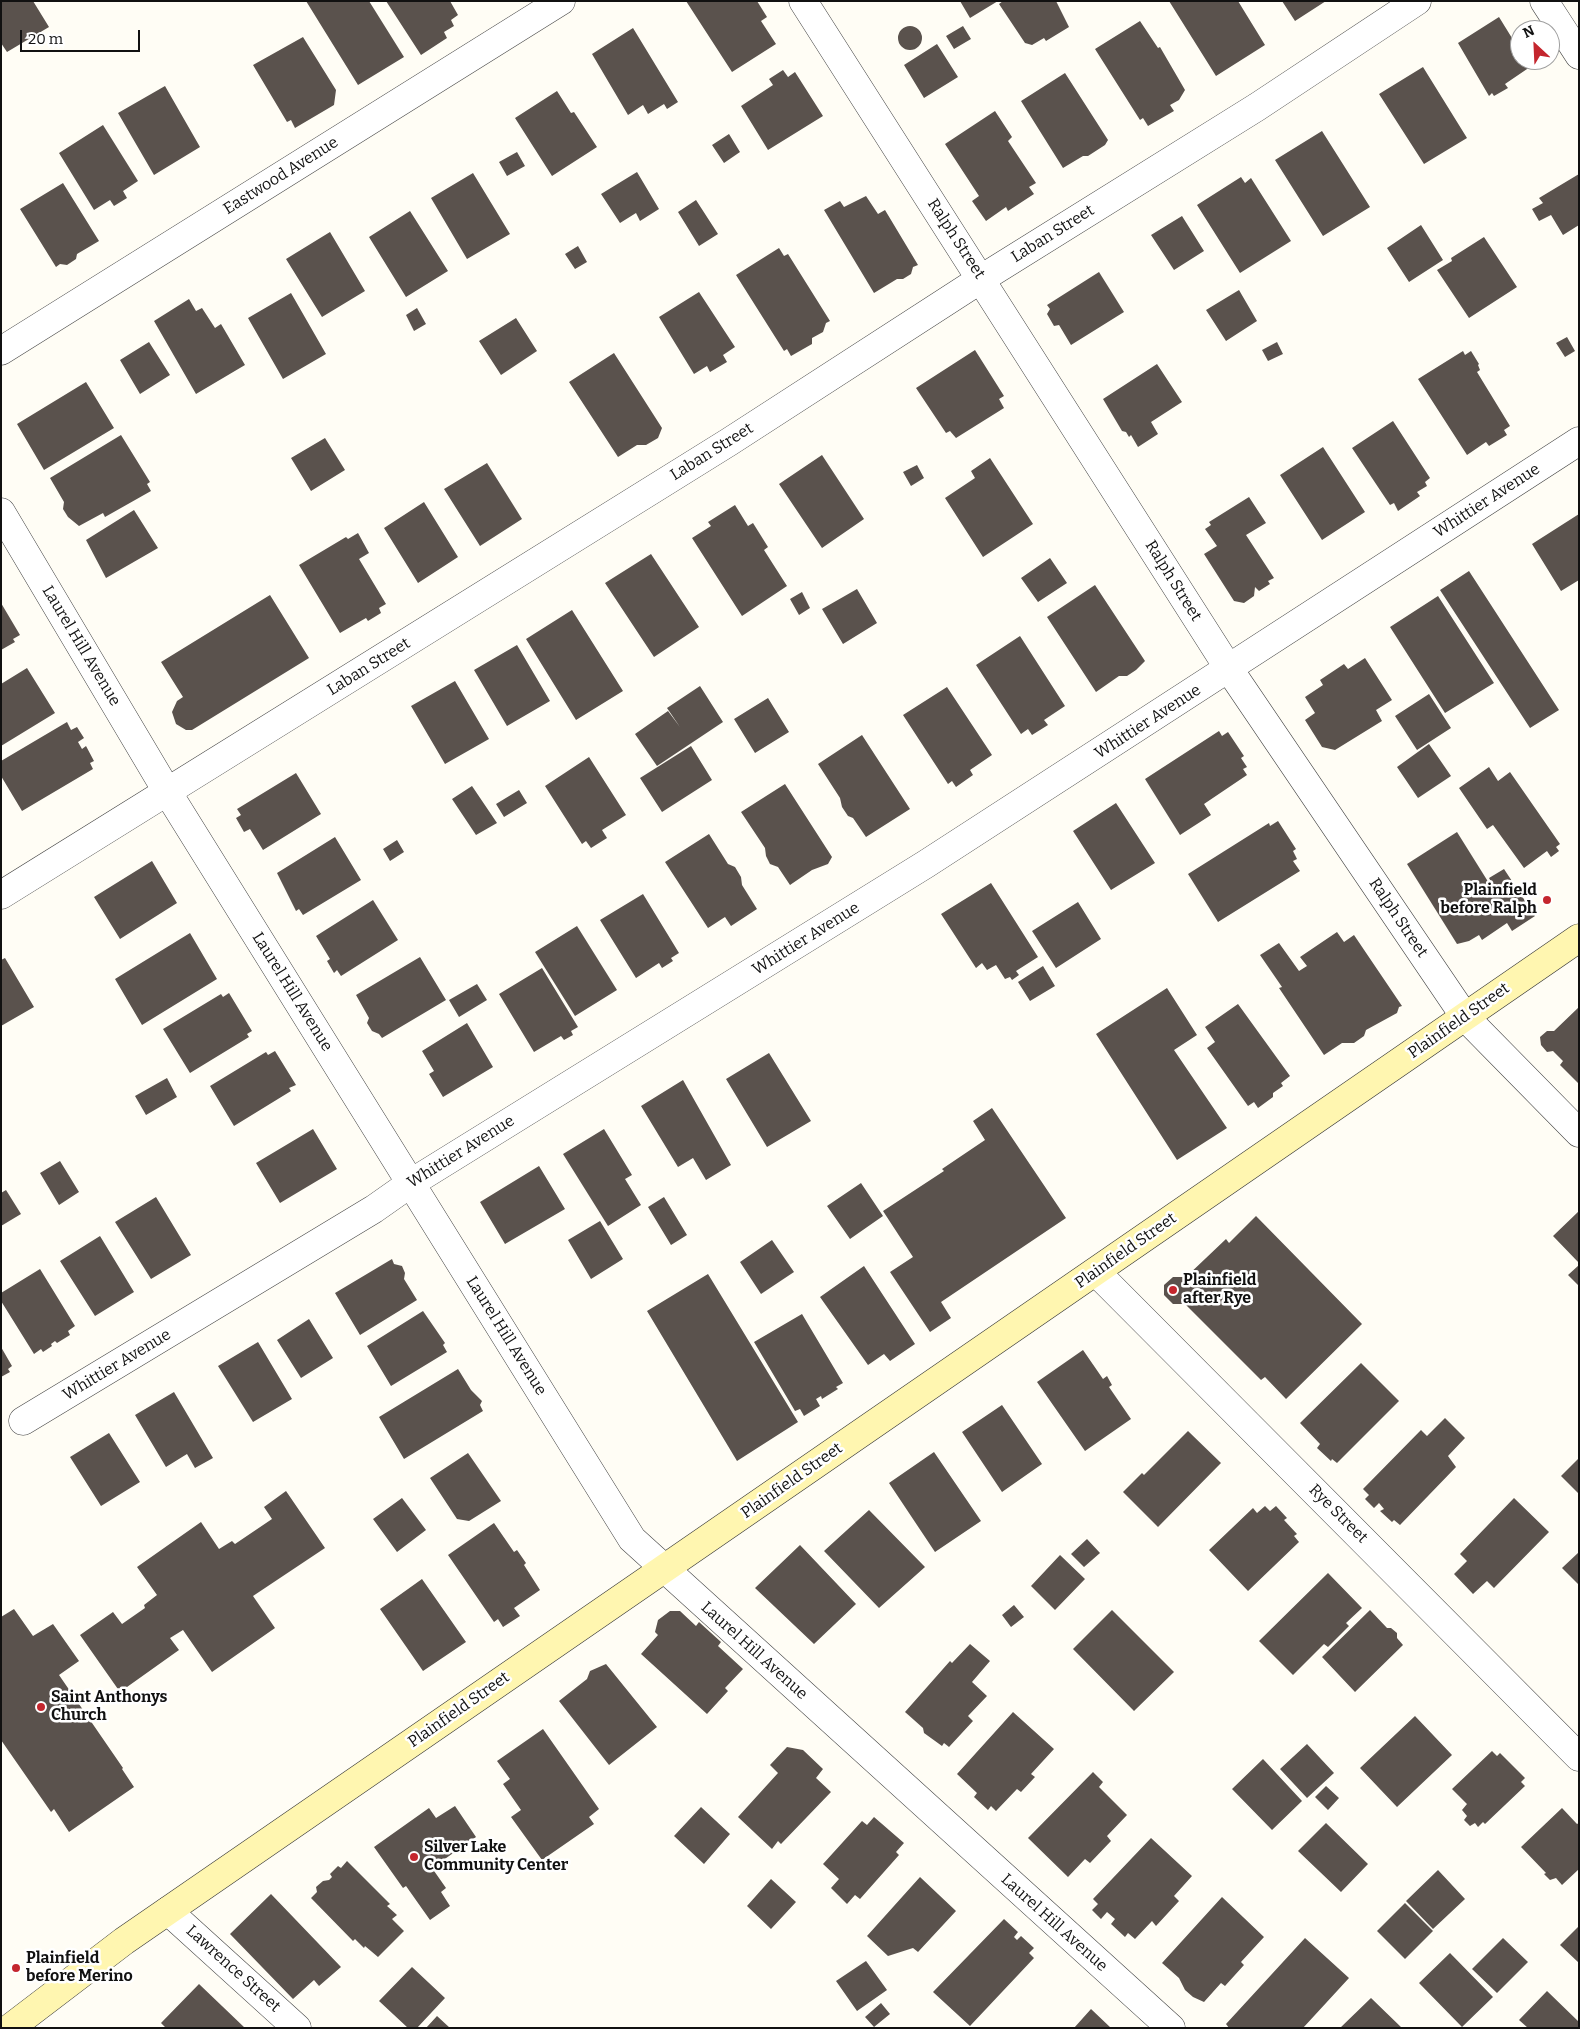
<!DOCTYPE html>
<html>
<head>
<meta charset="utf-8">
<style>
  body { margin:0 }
  #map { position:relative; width:1580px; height:2029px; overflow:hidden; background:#fffdf5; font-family:Bitter,serif }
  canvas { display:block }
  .frame { position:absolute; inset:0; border:2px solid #111; pointer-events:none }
  .north { position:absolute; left:1510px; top:20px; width:50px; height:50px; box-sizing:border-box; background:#fff; border:1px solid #a0a0a0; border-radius:50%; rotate:335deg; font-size:14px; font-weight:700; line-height:20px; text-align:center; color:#111 }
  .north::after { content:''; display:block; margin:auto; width:18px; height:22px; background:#c4262e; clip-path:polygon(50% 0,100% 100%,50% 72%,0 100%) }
  .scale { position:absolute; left:20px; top:30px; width:120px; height:22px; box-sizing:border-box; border:2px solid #111; border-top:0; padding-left:6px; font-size:15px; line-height:18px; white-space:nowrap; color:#111; -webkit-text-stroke:4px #fff; paint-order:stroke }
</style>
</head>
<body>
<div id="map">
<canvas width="1580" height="2029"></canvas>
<div class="frame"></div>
<div class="north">N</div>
<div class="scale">20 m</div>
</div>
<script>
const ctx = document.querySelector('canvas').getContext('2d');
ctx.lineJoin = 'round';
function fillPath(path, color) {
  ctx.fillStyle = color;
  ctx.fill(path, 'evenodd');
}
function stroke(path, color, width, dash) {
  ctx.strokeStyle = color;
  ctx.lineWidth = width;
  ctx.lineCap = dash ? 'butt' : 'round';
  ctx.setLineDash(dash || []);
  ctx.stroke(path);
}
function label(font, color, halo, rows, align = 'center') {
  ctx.font = font + ' Bitter,serif';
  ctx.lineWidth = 5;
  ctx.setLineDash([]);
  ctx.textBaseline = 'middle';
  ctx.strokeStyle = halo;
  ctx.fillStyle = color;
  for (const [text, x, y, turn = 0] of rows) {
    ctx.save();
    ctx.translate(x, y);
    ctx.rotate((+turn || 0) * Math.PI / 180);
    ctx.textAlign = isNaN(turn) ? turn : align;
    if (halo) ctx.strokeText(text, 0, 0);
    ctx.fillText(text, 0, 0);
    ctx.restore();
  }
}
const building = new Path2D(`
  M1,1H33L49,27L7,52L1,43Z
  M306,1H369L404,57L358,85Z
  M386,1H450L458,15L451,20L454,26L444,32L447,38L421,55Z
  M686,1H757L767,17L761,21L776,44L732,72Z
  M960,1H998L970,18Z
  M1003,1H1056L1069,27L1046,41L1044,38L1032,45L1025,43L999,4Z
  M1169,1H1238L1265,45L1216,76Z
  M1282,1H1326L1295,21Z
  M1499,17L1520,51V60H1526L1530,67L1505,84L1508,88L1494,96L1492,93L1489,96L1458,43Z
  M1140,21L1158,48L1160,47L1185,90L1179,100L1170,105L1174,111L1148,126L1143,118L1140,120L1095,49Z
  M963,26L971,39L954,49L946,36Z
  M898 38a12 12 0 1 1 24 0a12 12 0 1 1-24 0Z
  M633,28L678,102L667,109L664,104L648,114L643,105L628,115L592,54Z
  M303,37L336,90L334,105L295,128L291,120L287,122L253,65Z
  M937,44L958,77L924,98L904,65Z
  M1423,67L1467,138L1424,164L1379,94Z
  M783,70L788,77L795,72L823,116L768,150L741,106L773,85L769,79Z
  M1065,73L1108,140L1105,145L1088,156H1083L1063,168L1021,101Z
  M165,86L200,147L154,175L118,113Z
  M557,91L571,113L574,112L597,147L552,176L515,118Z
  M995,111L1012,137L1008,141L1036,183L1029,187L1034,194L1008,211L1006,207L986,221L972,201L979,196L945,144Z
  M103,125L138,181L123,191L127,198L114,206L110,200L94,210L59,153Z
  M1322,131L1370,207L1323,236L1275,160Z
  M729,134L740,152L724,163L712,145Z
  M517,152L525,166L507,176L499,162Z
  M637,172L659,209L640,221L636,213L620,223L601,194Z
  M473,173L510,234L467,259L431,198Z
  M1579,174V225L1563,235L1551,215L1539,221L1532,209L1543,203L1539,198Z
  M1241,177L1245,183L1251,178L1291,241L1240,273L1197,205Z
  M63,183L99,241L77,254L76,259L67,265L60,264L56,267L20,209Z
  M866,196L878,214L885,210L918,265L913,267L911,274L903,279H897L874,293L824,210L840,201L844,207Z
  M696,200L718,234L699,246L678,212Z
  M410,211L448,271L406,297L369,237Z
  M1182,216L1204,251L1174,270L1151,235Z
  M1421,225L1443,260L1409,282L1387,248Z
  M330,232L365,291L322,317L286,259Z
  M1484,237L1517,287L1469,318L1437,270L1452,261L1451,258Z
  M578,246L587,262L575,269L565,254Z
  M779,248L784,256L788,254L830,321L826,323L823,332L812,338V344L791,356L787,349L784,351L736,275Z
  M1099,272L1124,312L1071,345L1059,325L1054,326L1047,314L1050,309L1047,305Z
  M1239,290L1257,321L1226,341L1206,310Z
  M699,292L735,347L723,355L727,362L710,372L707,366L694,374L659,317Z
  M291,293L326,354L283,379L248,318Z
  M189,299L196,311L202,308L215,328L221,324L245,365L196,394L154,321Z
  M417,308L426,324L414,331L406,315Z
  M516,318L537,351L501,375L479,341Z
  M1567,337L1575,351L1565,357L1556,343Z
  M149,342L170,375L140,394L120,360Z
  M1277,342L1283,354L1268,361L1262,350Z
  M975,350L1004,396L999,399L1004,408L956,438L950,431L946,433L916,388Z
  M1463,351L1465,355L1471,351L1479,364L1478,365L1480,370L1477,372L1510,426L1504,430L1507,435L1489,446L1486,442L1467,455L1418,379Z
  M614,353L662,428L658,438L646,445H637L618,457L569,382Z
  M1157,364L1182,402L1151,422L1158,434L1138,447L1131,435L1129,437L1126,432L1122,431L1103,399Z
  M86,382L114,428L44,470L17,424Z
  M1393,421L1430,478L1425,482L1427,486L1417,492L1420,496L1398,511L1394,503L1390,505L1352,448Z
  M121,435L150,482L147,484L151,491L105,517L103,513L79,526L68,517L63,509L64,502L50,478Z
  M325,438L345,470L311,491L291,458Z
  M1323,447L1365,512L1322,540L1280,475Z
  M822,455L864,519L822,548L779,484Z
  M990,458L1033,524L983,557L945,498L975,478L971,471Z
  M487,463L522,519L480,546L444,489Z
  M917,465L924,478L911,486L903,472Z
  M1249,497L1266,523L1246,535L1274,578L1268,581L1270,584L1259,591L1255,587L1254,596L1244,603L1234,601L1204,554L1217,546L1205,529L1211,525L1209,522Z
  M424,502L458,557L418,583L384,528Z
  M735,505L748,526L753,523L768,547L764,550L787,586L742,616L692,538L711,526L708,522Z
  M134,510L158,548L106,578L86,540Z
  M1579,514V580L1561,591L1532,544Z
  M358,533L369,553L359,559L386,604L379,608L381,613L368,621L366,618L340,633L299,565L346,537L348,539Z
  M651,554L699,627L654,657L605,583Z
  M1050,558L1067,583L1038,602L1021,578Z
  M1469,571L1559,710L1530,728L1440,590Z
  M1095,585L1145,661L1136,670L1127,676H1119L1096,692L1047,617Z
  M857,589L877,623L843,644L822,609Z
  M802,592L810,608L799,615L790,599Z
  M270,595L309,658L192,730H186L176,724L172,712L177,701L183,697L161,662Z
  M1438,596L1494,683L1445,713L1390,627Z
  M1,603L20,635L13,639L15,642L1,650Z
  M572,610L623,691L576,720L526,639Z
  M1020,636L1065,706L1044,720L1048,725L1032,735L1028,729L1021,734L976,665Z
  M517,645L550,701L507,726L474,670Z
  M1365,658L1392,700L1376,710L1382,721L1335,750L1322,747L1305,720L1315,713L1305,697L1323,685L1320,680L1344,664L1348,669Z
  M27,668L55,713L1,746V684Z
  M455,681L489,739L445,764L411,706Z
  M700,686L723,722L657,766L635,734L668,711L680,727L667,708Z
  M947,687L992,755L970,770L973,775L956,787L952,781L948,784L903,715Z
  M1429,694L1451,728L1417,750L1395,716Z
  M768,698L789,732L755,753L734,719Z
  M67,722L71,730L77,727L84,738L78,742L82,749L86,746L94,761L90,763L93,769L22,811L1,776V761Z
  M1219,731L1222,736L1228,732L1244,756L1241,758L1247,767L1243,769L1247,775L1204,804L1211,815L1180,835L1145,779Z
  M862,735L910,809L866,837L853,818L848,816L842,807L840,798L818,764Z
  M1429,744L1451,776L1418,798L1397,767Z
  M691,746L712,780L662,812L640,778Z
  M589,757L626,815L602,830L607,838L591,848L586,841L582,844L545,786Z
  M1489,767L1498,781L1510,772L1560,844L1556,847L1559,851L1551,857L1547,851L1524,868L1493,825L1487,829L1459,788Z
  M296,773L321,814L263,850L250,829L244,832L236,818L241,815L237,809Z
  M785,784L832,857L828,864L812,870L790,885L778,867L770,864L766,856L765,848L741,812Z
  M472,786L497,823L476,835L452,799Z
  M519,790L527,803L504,817L496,804Z
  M1116,803L1155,863L1111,890L1073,831Z
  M1278,821L1296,849L1293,851L1297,859L1293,861L1300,871L1218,922L1188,874L1269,823L1270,826Z
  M1457,832L1492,888L1494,887L1489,878L1504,869L1535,916L1512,931L1507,923L1482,940L1479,935L1469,941L1457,944L1407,864Z
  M709,834L728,864L735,867L741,877L742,885L757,909L731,926L725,917L708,928L665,862Z
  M335,837L361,880L303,915L299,909L296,911L277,873Z
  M397,840L404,852L390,861L383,849Z
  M152,861L177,903L120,939L94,897Z
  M991,883L1038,957L1016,971L1019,975L1012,980L1010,977L1005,979L996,965L987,970L982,963L976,968L941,914Z
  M643,894L679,953L671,958L673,961L662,968L659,963L636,978L600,920Z
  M373,900L398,940L341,976L337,970L334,973L327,961L330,959L316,936Z
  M1078,902L1101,939L1056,968L1032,931Z
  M577,926L617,990L575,1016L535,952Z
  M1337,932L1344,942L1354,935L1402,1006L1399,1007L1397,1013L1366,1030L1364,1036L1354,1043H1342L1324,1055L1279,988L1282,987L1260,955L1279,943L1299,971L1307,966L1300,957Z
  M190,933L217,979L142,1025L115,979Z
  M420,957L446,1000L382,1038L379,1034L372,1031L367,1023L369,1018L356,995Z
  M5,958L34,1007L1,1026V960Z
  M1043,966L1055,986L1030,1001L1018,982Z
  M542,968L578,1027L571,1031L573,1035L564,1040L561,1036L534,1052L499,994Z
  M477,984L487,1000L459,1017L449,1000Z
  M1167,988L1197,1035L1174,1050L1227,1128L1177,1160L1096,1034Z
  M229,993L252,1031L247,1034L249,1037L190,1073L163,1029L221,994L223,997Z
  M1238,1004L1290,1076L1281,1083L1283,1086L1273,1093V1097L1258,1108L1254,1102L1248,1106L1207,1048L1215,1042L1205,1027Z
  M1579,1007V1084L1560,1065L1563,1061L1553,1051L1547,1052L1541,1045L1540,1037L1547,1031H1554Z
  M467,1023L493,1067L443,1097L429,1074L434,1071L422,1051Z
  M275,1051L296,1085L289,1088L291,1091L234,1126L210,1086L266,1052L268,1055Z
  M769,1053L811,1121L767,1147L726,1079Z
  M167,1078L177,1097L146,1115L135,1096Z
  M683,1080L731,1165L706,1180L693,1158L678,1167L641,1106Z
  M992,1108L1066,1218L941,1302L951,1318L930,1332L890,1272L913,1257L883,1211L944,1171L942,1169L985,1140L973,1121Z
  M313,1129L337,1169L280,1203L256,1163Z
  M604,1129L632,1175L625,1179L641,1205L608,1226L563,1154Z
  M60,1161L79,1192L59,1205L40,1173Z
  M539,1166L565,1209L505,1244L480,1202Z
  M861,1183L883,1216L850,1239L827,1206Z
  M6,1190L21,1214L1,1226V1193Z
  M156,1197L191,1255L151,1279L115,1222Z
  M664,1197L687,1235L671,1245L648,1207Z
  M1579,1211V1263L1553,1236Z
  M1256,1216L1362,1324L1286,1399L1265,1377L1261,1380L1185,1304H1173L1164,1295V1285L1173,1277H1186L1226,1239L1229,1243Z
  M600,1221L623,1259L591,1279L568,1240Z
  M100,1236L134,1292L95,1316L60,1261Z
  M772,1240L794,1272L761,1294L740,1262Z
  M392,1259L394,1264L402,1266L405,1273L404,1279L417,1300L360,1335L335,1293Z
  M1579,1265V1286L1568,1275Z
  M864,1266L915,1344L890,1361L884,1354L868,1365L820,1297Z
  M40,1269L75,1326L68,1331L70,1335L57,1343L55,1341L51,1344L52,1346L43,1352L41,1349L34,1354L1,1301V1293Z
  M708,1274L798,1422L737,1461L647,1311Z
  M423,1311L445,1343L443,1345L447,1352L391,1386L367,1346Z
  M802,1314L843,1383L836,1387L838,1389L822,1399L821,1396L816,1399L820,1406L804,1416L800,1409L795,1411L754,1342Z
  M309,1319L333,1358L301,1378L277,1340Z
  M258,1342L292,1399L253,1422L218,1366Z
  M1,1347L12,1366L8,1369L10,1372L1,1377Z
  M1083,1350L1103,1379L1107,1376L1112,1385L1109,1387L1131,1419L1085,1451L1037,1382Z
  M1361,1363L1399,1401L1337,1463L1332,1459L1331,1461L1317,1448L1320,1444L1300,1423Z
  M458,1369L471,1390L482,1401L480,1405L483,1411L404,1459L379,1417Z
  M174,1392L213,1458L195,1468L187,1454L166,1467L135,1415Z
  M1002,1405L1042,1464L1002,1492L962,1432Z
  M1445,1418L1465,1438L1448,1456L1456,1467L1400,1525L1394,1520L1392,1522L1380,1511L1384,1509L1379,1503L1374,1508L1365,1499L1369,1495L1363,1489L1421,1430L1427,1436Z
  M1188,1431L1221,1463L1158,1527L1123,1492L1142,1473L1144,1475Z
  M109,1433L140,1482L101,1506L70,1457Z
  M934,1452L981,1521L935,1552L889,1483Z
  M468,1453L501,1501L469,1521L457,1519L430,1478Z
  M1579,1458V1494L1561,1476Z
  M286,1491L325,1548L253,1596L275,1628L212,1672L183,1630L170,1638L179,1650L120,1692L80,1635L113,1612L122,1624L145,1608L144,1605L157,1595L137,1567L201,1522L219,1549L232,1541L235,1544L272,1519L264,1507Z
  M402,1498L426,1530L397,1552L373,1519Z
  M1514,1498L1549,1532L1494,1588L1487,1581L1473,1594L1454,1574L1467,1561L1460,1554Z
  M1265,1506L1270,1511L1276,1506L1287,1518L1284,1520L1297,1534L1294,1536L1299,1542L1248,1591L1209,1550L1253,1508L1257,1513Z
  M869,1510L925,1567L879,1608L824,1551Z
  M494,1523L514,1552L517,1550L526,1563L524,1565L540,1590L514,1608L520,1616L503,1627L498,1619L494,1622L448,1555Z
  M1087,1539L1100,1553L1084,1567L1071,1554Z
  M800,1545L856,1604L814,1644L755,1588Z
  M1579,1552V1585L1562,1568Z
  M1060,1555L1085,1579L1055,1610L1031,1586Z
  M1328,1573L1362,1608L1346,1623L1349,1626L1328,1647L1324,1644L1293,1675L1259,1641Z
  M422,1579L466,1642L423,1671L380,1609Z
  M1014,1605L1024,1617L1011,1627L1002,1615Z
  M14,1609L33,1636L53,1624L79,1661L59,1675L123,1768L122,1769L134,1787L69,1832L54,1809L51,1812L1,1740V1617Z
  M1112,1610L1174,1672L1134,1711L1073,1649Z
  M1370,1610L1387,1628H1391L1397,1633V1638L1403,1645L1355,1692L1322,1657Z
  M670,1611H680L696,1626L699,1622L721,1642L718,1646L743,1669L725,1688L728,1691L707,1714L641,1654L658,1635L655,1632L658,1620Z
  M970,1644L990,1661L972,1682L987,1696L968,1716L973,1721L949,1747L944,1743L942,1746L924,1733L923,1728L905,1712L950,1661L952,1663Z
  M606,1664L657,1727L609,1765L559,1701L587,1679L590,1671Z
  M1013,1712L1054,1749L1031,1774L1035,1777L1021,1792L1017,1789L996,1811L991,1806L988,1810L974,1797L977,1793L957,1774Z
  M1415,1716L1452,1755L1397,1807L1360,1768Z
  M543,1729L599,1809L589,1817L594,1824L542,1860L511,1817L521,1810L503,1784L510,1779L497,1761Z
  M1307,1744L1334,1773L1307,1798L1280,1769Z
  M787,1747L803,1750L823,1769L816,1778L831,1792L781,1844L778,1841L772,1849L738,1817L778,1773L770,1765Z
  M1492,1751L1497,1756L1500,1753L1525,1778L1521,1782L1525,1786L1485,1824L1483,1822L1478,1827L1475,1823L1470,1826L1464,1820L1467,1816L1462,1810L1467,1804L1452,1789Z
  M1263,1759L1302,1801L1272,1830L1232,1789Z
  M1093,1772L1103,1782L1099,1787L1127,1815L1107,1836L1111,1841L1090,1863L1085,1859L1068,1877L1028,1838Z
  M1326,1786L1339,1798L1328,1810L1315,1797Z
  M455,1806L476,1837L432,1868L446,1888L441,1892L450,1906L430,1920L406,1886L403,1888L374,1847L429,1808L436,1818Z
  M701,1807L730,1834L704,1864L674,1836Z
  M1562,1808L1577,1824L1579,1823V1869L1562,1885L1556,1878L1550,1880L1544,1874L1546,1873L1521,1847Z
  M874,1817L904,1843L896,1852L899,1855L860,1899L855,1895L847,1904L831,1888L839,1879L823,1864L862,1821L867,1825Z
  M1326,1823L1368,1864L1341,1892L1298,1851Z
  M1151,1838L1192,1876L1174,1896L1179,1901L1156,1926L1152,1921L1135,1939L1128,1933L1125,1937L1111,1924L1115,1919L1107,1912L1101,1919L1092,1910L1098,1904L1093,1899Z
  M347,1861L390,1904L387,1906L397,1915L392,1919L404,1931L378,1957L365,1946L364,1948L355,1939L353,1941L311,1898L317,1892L316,1887L323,1881L329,1880L332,1877L330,1874L338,1866L341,1868Z
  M1438,1870L1465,1899L1433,1929L1406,1901Z
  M920,1877L956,1911L918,1952L913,1948L888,1956L867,1936Z
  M771,1879L796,1902L771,1929L747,1906Z
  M271,1894L341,1967L319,1986L314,1980L293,1999L230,1934Z
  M1222,1897L1264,1937L1241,1962L1244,1965L1225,1986L1221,1983L1204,2002L1193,1997L1185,1990L1179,1978L1162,1963Z
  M1405,1903L1433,1931L1405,1959L1377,1931Z
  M1004,1919L1018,1932L1014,1937L1017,1940L1021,1936L1034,1948L1029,1953L1034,1958L970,2026L933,1992Z
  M1579,1926V1963L1560,1945Z
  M1305,1938L1349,1978L1303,2028H1229L1226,2024Z
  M1503,1938L1528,1962L1497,1993L1472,1969Z
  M1450,1953L1493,1997L1462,2027L1419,1983Z
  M866,1961L887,1990L857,2011L836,1981Z
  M412,1967L445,1998L417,2028H408L379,2001Z
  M199,1984L245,2028H166L161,2023Z
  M1547,1991L1579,2022V2028H1528L1519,2020Z
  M1371,1998L1402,2028H1340Z
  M881,2003L890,2014L874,2027L865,2017Z
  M1091,2009L1111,2028H1074Z
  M437,2016L450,2028H426Z`);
const minor = new Path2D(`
  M803,1L1229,669L1465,1017L1579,1133
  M1544,1L1579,55
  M1,351L561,1
  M1,895L729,442L981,279L1257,107L1417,1
  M1096,1272L1579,1757
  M23,1421L374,1209L411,1183L926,864L1579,441
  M168,1911L297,2028`);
const tertiary = new Path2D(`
  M1,512L168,793L632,1539L1171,2028`);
const secondary = new Path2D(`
  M10,2028L124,1941L1579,938`);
const markers = [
  [1547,900,5,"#c4262e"],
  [1173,1290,5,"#c4262e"],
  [41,1707,5,"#c4262e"],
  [414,1857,5,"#c4262e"],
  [16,1968,5,"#c4262e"]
];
const streetNames = [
  ["Eastwood Avenue",281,176,-32],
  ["Laban Street",1053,234,-32],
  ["Ralph Street",956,239,57],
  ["Laban Street",712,452,-32],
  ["Whittier Avenue",1487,501,-33],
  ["Ralph Street",1173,581,58],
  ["Laurel Hill Avenue",81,646,59],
  ["Laban Street",369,667,-32],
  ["Whittier Avenue",1148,722,-33],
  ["Ralph Street",1398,918,56],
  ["Whittier Avenue",806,939,-32],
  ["Laurel Hill Avenue",292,992,58],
  ["Plainfield Street",1459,1021,-35],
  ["Whittier Avenue",461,1152,-32],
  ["Plainfield Street",1126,1251,-35],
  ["Laurel Hill Avenue",506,1336,58],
  ["Whittier Avenue",117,1365,-31],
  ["Plainfield Street",792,1481,-35],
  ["Rye Street",1338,1514,45],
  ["Laurel Hill Avenue",754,1651,42],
  ["Plainfield Street",459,1710,-35],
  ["Laurel Hill Avenue",1054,1923,42],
  ["Lawrence Street",233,1969,42]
];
const poiNames = [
  ["Plainfield",1537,891,"right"],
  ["before Ralph",1537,909,"right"],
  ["Plainfield",1183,1281],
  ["after Rye",1183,1299],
  ["Saint Anthonys",51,1698],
  ["Church",51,1716],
  ["Silver Lake",424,1848],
  ["Community Center",424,1866],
  ["Plainfield",26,1959],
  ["before Merino",26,1977]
];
fillPath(building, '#5a524d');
stroke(minor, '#444', 29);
stroke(tertiary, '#444', 29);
stroke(secondary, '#333', 29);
stroke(minor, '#fff', 28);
stroke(tertiary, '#fff', 28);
stroke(secondary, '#fff6b0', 28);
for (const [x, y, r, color] of markers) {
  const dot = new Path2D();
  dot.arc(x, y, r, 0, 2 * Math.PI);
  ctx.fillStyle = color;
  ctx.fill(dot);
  stroke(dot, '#fff', 2);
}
label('16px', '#111', '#fff', streetNames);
label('bold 16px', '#111', '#fff', poiNames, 'left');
</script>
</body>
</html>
